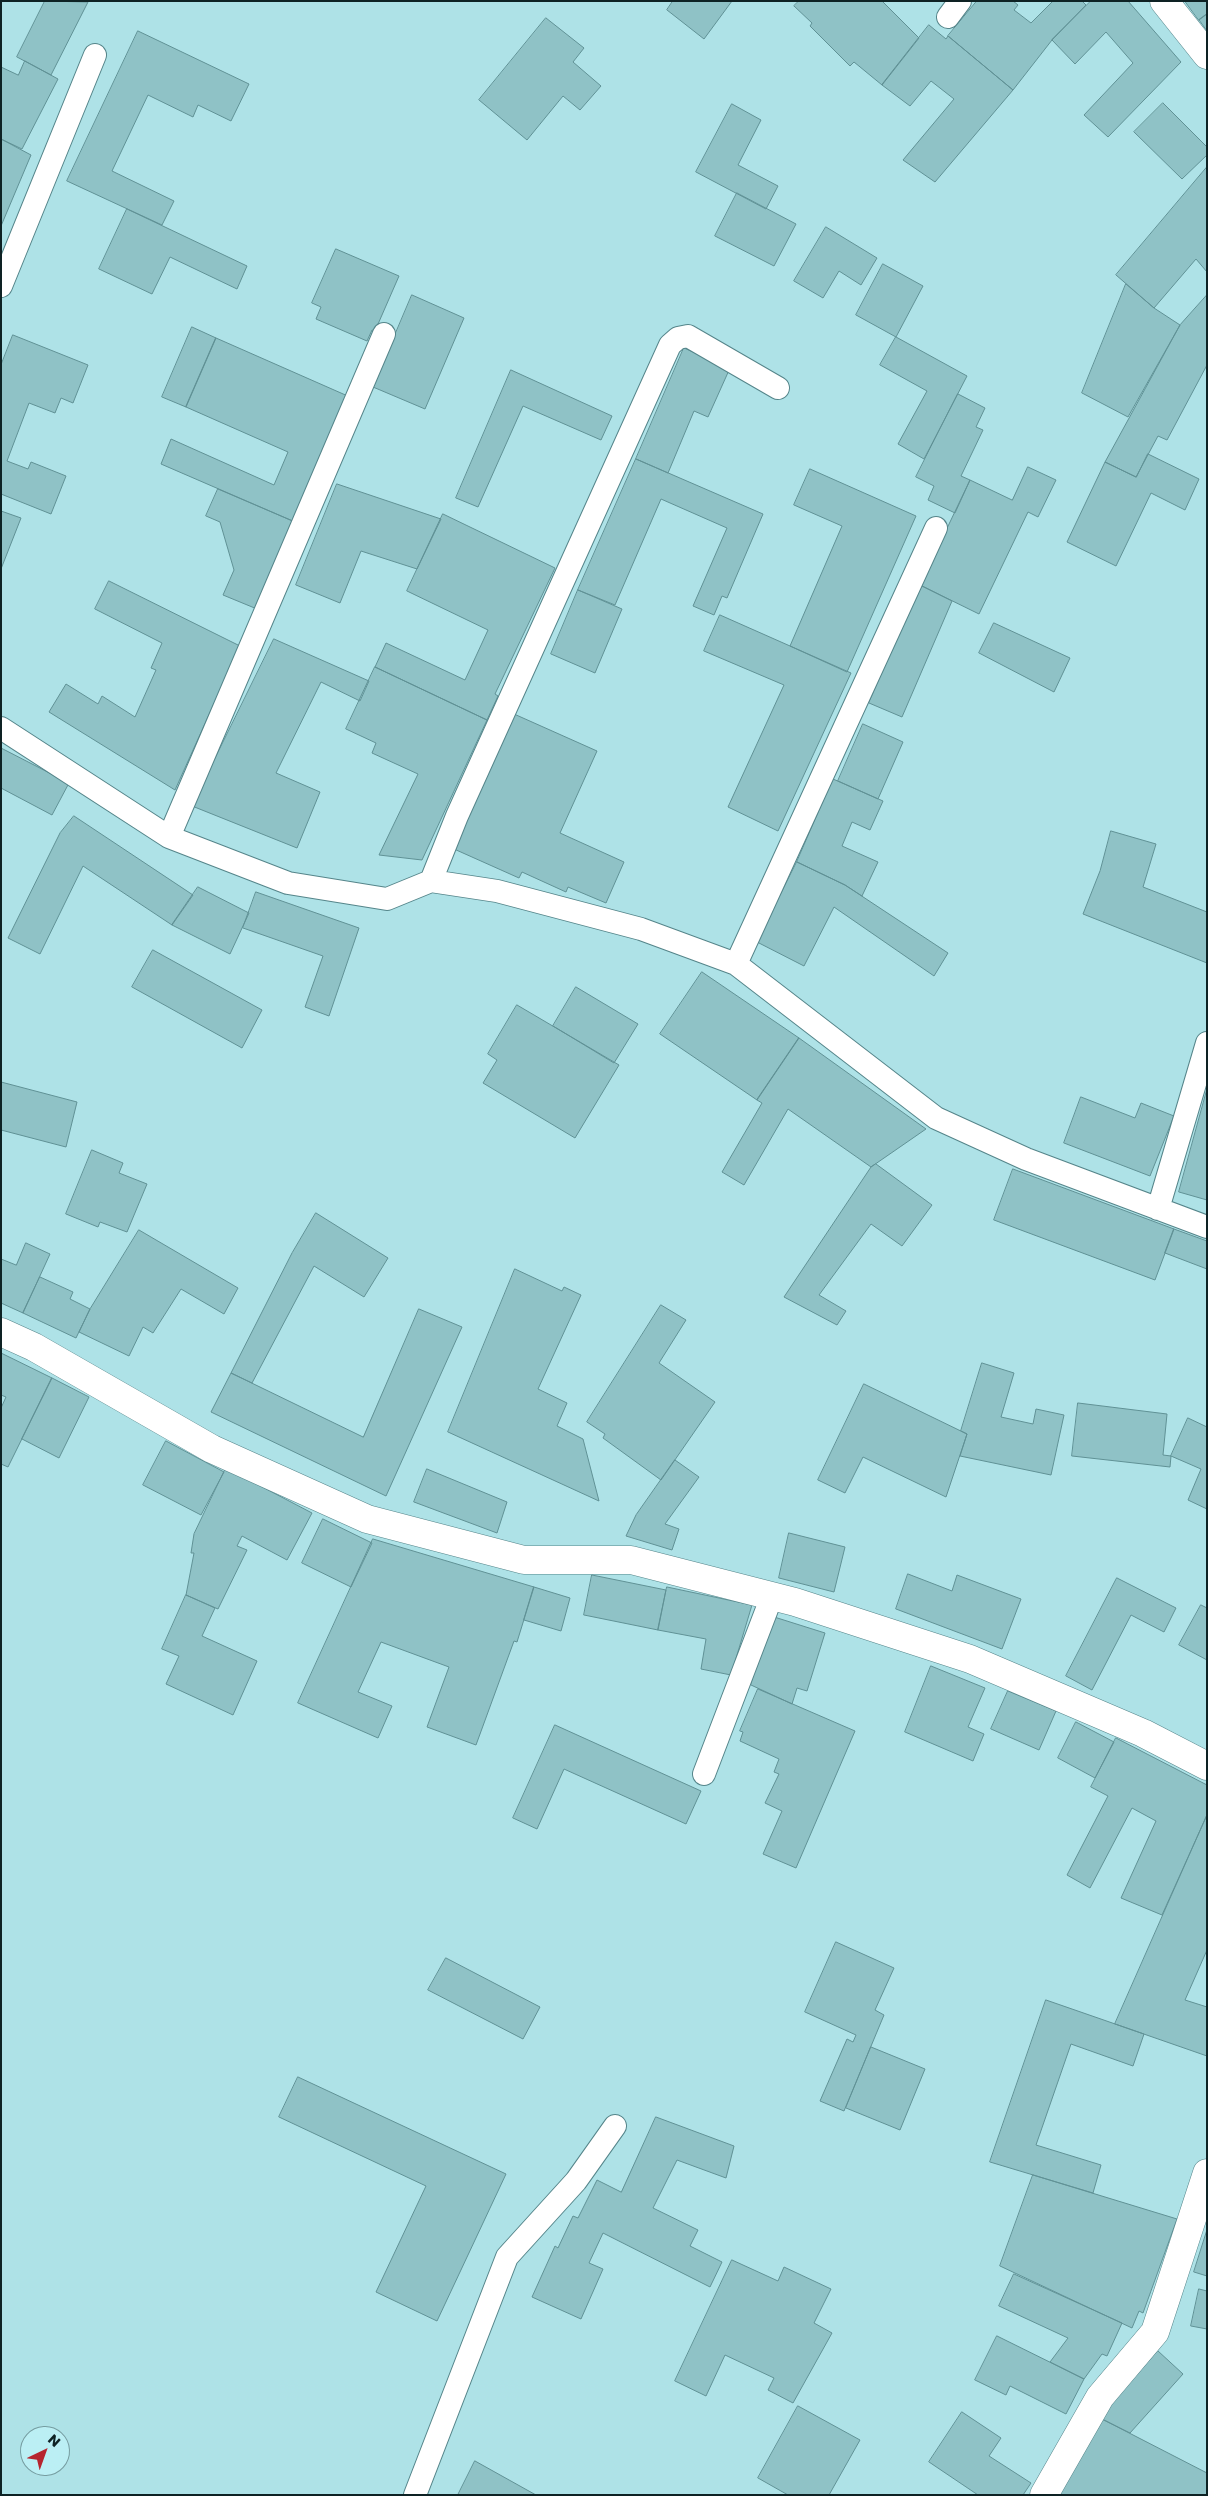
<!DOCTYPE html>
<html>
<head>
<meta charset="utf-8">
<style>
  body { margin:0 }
  #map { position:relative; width:1208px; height:2496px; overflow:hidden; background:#aee2e7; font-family:Poppins,sans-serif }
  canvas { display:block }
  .frame { position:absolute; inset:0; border:2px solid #0e2224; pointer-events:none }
  .north { position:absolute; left:20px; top:2426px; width:50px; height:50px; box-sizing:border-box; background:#bbeff4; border:1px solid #769da1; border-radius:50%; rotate:42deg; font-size:14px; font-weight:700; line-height:20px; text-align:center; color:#0e2224 }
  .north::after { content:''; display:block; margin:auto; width:18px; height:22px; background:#b6252f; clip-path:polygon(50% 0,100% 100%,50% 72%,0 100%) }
</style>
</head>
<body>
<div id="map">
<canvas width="1208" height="2496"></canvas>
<div class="frame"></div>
<div class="north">N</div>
</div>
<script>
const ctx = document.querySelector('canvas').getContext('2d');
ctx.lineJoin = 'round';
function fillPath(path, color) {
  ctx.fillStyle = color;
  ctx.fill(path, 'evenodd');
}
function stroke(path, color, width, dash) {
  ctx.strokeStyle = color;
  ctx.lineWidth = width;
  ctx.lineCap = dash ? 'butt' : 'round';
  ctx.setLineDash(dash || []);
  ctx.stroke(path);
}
const building = new Path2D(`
  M45,1L88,2L51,75L17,57Z
  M673,1H732L704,39L667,10Z
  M799,1H882L919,38L882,85L854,62L850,66L810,26L812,23L794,6Z
  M977,1H1013L1018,5L1014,10L1031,23L1053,1H1082L1086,5L1052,40L1013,90L948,36Z
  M1091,1H1128L1181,62L1108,137L1084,115L1133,63L1106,32L1075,64L1052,40Z
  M1185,1H1207V14L1199,20Z
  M1207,14V31L1199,20Z
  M546,18L584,48L573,62L601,86L580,110L563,96L527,140L479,100Z
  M929,25L946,39L948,36L1013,90L935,182L903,160L954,99L931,81L910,106L882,85Z
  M138,31L249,84L231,121L198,105L193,117L148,95L112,171L174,201L162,225L67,181Z
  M25,61L58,79L22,149L1,139V67L18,75Z
  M1163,103L1207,147V155L1182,179L1134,132Z
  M732,104L761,120L738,165L778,186L766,209L696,172Z
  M1,139L31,155L1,226Z
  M1207,167V272L1196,259L1154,308L1116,275Z
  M737,193L796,224L774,266L715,236Z
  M127,209L247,266L237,289L170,257L152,294L99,269Z
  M826,227L877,258L861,285L839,271L823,298L794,281Z
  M336,249L399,276L375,331L372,330L367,341L316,319L321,307L312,303Z
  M883,264L923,286L896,337L856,315Z
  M1126,284L1154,308L1180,325L1128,417L1082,393Z
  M412,295L464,318L425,409L373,387Z
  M1207,295V365L1167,440L1158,436L1136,477L1105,462L1180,325Z
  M192,327L216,338L186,407L162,397Z
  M13,335L88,365L73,403L61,398L55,413L29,403L7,461L28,469L31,462L66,476L51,514L1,494V365Z
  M896,337L967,376L924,459L898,444L927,391L880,365Z
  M216,338L350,397L295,522L161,464L171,439L274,485L288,452L186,407Z
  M684,348L730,368L708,417L694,411L668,473L636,459Z
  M511,370L612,416L601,440L523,406L478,507L456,498Z
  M958,394L985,408L976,427L983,430L961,476L970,480L955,513L928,500L934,486L916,477Z
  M1148,454L1199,479L1185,510L1151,493L1116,566L1067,542L1105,462L1136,477Z
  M636,459L763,514L727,598L722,596L714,615L693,606L727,528L661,499L615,605L578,590Z
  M1028,467L1056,480L1038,517L1028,512L979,614L920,585L970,480L1012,500Z
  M810,469L916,516L847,672L790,646L842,526L794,505Z
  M337,484L441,519L417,569L361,551L340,603L296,585Z
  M218,489L295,522L257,609L223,595L234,570L220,522L206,516Z
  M1,511L21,518L1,569Z
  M443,514L555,568L495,694L498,696L487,720L375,667L386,643L465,680L488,630L407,591Z
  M109,581L240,646L175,790L49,712L66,684L98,704L102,696L135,717L156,670L151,668L162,643L95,609Z
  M920,585L952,601L902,717L869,703Z
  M578,590L622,609L595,673L551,654Z
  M720,615L851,673L778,831L728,807L784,685L704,651Z
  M994,623L1070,658L1054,692L979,653Z
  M274,639L369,681L360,701L321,682L276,773L320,792L297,848L192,806Z
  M375,667L487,720L422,860L379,855L418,774L372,753L376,743L346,729Z
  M514,714L597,751L560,833L624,862L606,903L568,887L566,892L522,872L519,878L454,849Z
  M863,724L903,742L878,799L838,781Z
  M1,748L69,783L52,815L1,788Z
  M833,779L883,801L870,830L852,822L842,846L878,862L862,896L845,885L797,862Z
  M74,816L193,895L172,925L83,866L40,954L8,938L60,833Z
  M1111,831L1156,844L1143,887L1207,912V963L1083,914L1100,871Z
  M797,862L845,885L948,953L934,976L834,907L804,966L757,942Z
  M198,887L249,913L230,954L172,925Z
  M256,892L359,928L329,1016L305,1007L323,956L243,928Z
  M153,950L262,1010L242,1048L132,987Z
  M702,972L799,1038L757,1100L660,1034Z
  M576,987L638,1024L614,1063L553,1026Z
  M517,1005L619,1065L575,1138L483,1083L497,1060L488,1054Z
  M799,1038L926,1129L871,1167L788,1109L744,1185L722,1172L762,1103L757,1100Z
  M1,1082L77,1102L66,1147L1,1130Z
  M1207,1089V1200L1179,1192Z
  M1081,1097L1135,1118L1141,1103L1174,1116L1150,1176L1064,1143Z
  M92,1150L123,1163L119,1173L147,1184L127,1232L100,1222L98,1227L66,1214Z
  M876,1164L932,1205L902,1246L871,1224L819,1295L846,1311L837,1325L784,1297L871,1167Z
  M1013,1169L1174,1229L1155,1280L994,1220Z
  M316,1213L388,1258L364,1297L314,1266L252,1383L231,1373L292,1253Z
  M1174,1229L1207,1241V1269L1165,1253Z
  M139,1230L238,1288L224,1314L181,1289L153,1333L143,1327L129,1356L79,1332L90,1309Z
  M26,1243L50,1254L23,1313L1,1303V1259L16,1265Z
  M515,1269L562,1291L564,1287L581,1295L538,1389L567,1403L557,1426L583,1439L599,1501L448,1432Z
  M40,1277L73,1292L70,1299L90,1309L76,1338L23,1313Z
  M661,1305L686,1320L659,1363L715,1402L661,1480L603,1438L605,1434L587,1422Z
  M419,1309L462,1327L386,1496L211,1412L231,1373L363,1437Z
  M1,1353L52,1378L8,1467L1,1464V1408L6,1397L1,1395Z
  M982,1363L1014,1373L1001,1417L1033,1424L1036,1409L1064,1415L1051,1475L960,1456L967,1434L961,1431Z
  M52,1378L89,1397L59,1458L22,1439Z
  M864,1384L967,1434L946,1497L863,1457L845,1493L818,1480Z
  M1078,1403L1167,1414L1163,1455L1171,1456L1170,1467L1072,1456Z
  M1188,1418L1207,1427V1509L1188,1500L1201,1469L1171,1456Z
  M166,1441L224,1472L201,1515L143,1485Z
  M675,1460L699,1477L665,1524L679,1529L672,1550L626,1536L636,1515Z
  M226,1468L312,1513L287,1560L242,1536L237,1546L247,1550L218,1609L186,1595L194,1553H191L194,1534Z
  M427,1469L507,1502L497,1533L414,1502Z
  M323,1519L372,1543L351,1587L302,1563Z
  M789,1533L845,1547L834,1592L779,1578Z
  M373,1539L534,1587L517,1642L514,1641L476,1745L427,1727L449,1667L381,1642L358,1692L392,1706L378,1738L298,1703Z
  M908,1574L952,1591L957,1575L1021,1599L1002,1649L896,1609Z
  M592,1575L666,1590L658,1630L584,1615Z
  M1117,1578L1176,1608L1164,1632L1131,1615L1092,1690L1066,1676Z
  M534,1587L570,1598L561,1631L524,1620Z
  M667,1587L752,1605L731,1675L701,1669L706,1639L658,1630Z
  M186,1595L215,1608L202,1636L257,1661L233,1715L166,1684L179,1656L162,1649Z
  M1201,1605L1207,1608V1660L1179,1645Z
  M771,1616L825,1633L807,1691L797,1688L792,1704L751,1685Z
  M931,1666L985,1688L968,1727L984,1734L973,1761L905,1732Z
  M758,1689L855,1731L796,1868L763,1854L782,1811L765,1803L779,1774L774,1772L779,1759L740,1741L743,1732L740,1731Z
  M1008,1691L1056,1711L1039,1750L991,1729Z
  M1076,1722L1114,1742L1095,1778L1058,1758Z
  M555,1725L701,1791L686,1824L564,1769L537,1829L513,1818Z
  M1116,1738L1207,1785V1815L1162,1915L1121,1898L1156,1821L1132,1808L1090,1888L1067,1875L1108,1796L1091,1787Z
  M1207,1815V1950L1185,2000L1207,2007V2056L1115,2024Z
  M836,1942L894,1968L875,2010L884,2015L844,2111L820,2101L847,2039L853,2042L856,2035L805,2012Z
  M446,1958L540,2007L523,2039L428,1990Z
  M1046,2000L1144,2034L1133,2066L1071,2044L1036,2145L1101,2165L1093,2193L990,2162Z
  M871,2047L925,2069L900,2130L846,2108Z
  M298,2077L506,2174L437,2321L376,2292L426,2186L279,2117Z
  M656,2117L734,2146L726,2178L677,2160L653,2208L698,2230L690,2246L722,2262L710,2287L603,2233L589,2263L603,2269L581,2319L532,2297L555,2246L558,2248L573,2216L578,2218L597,2180L621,2192Z
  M1033,2175L1177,2219L1143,2313L1139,2311L1132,2328L1000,2266Z
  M1207,2230V2276L1194,2272Z
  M732,2260L778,2281L784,2267L831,2289L814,2323L832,2333L793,2403L768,2390L774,2378L725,2355L706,2396L675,2381Z
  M1014,2274L1122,2323L1107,2356L1102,2354L1084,2379L1050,2362L1068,2338L999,2306Z
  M1199,2289L1207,2291V2329L1191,2326Z
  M997,2336L1084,2379L1066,2414L1010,2386L1006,2395L975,2380Z
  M1158,2351L1183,2374L1130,2433L1100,2418Z
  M798,2406L860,2440L829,2495H788L758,2478Z
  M962,2412L1001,2438L989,2456L1031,2483L1023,2495H978L929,2462Z
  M1100,2418L1207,2473V2495H1059Z
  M475,2461L536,2495H458Z`);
const lane = new Path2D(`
  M948,17L960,1
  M1,286L95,55
  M1,728L169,837L288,883L387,899L431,881L497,891L641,929L736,964L936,1118L1026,1159L1207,1227
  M169,837L384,334
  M431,881L457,816L670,345L678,338L688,336L778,388
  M736,964L936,528
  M1158,1209L1207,1043
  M704,1774L772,1596
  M415,2495L507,2257L576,2181L615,2126`);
const street = new Path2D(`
  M1164,1L1207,55
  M1,1332L34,1347L212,1449L367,1519L524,1560H631L795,1602L970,1659L1143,1733L1207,1766
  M1044,2495L1100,2397L1155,2332L1207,2173`);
fillPath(building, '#8fc2c6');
stroke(building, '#609195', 1);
stroke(lane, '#55858a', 24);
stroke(street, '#55858a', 29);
stroke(lane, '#fff', 22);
stroke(street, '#fff', 28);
</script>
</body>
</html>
